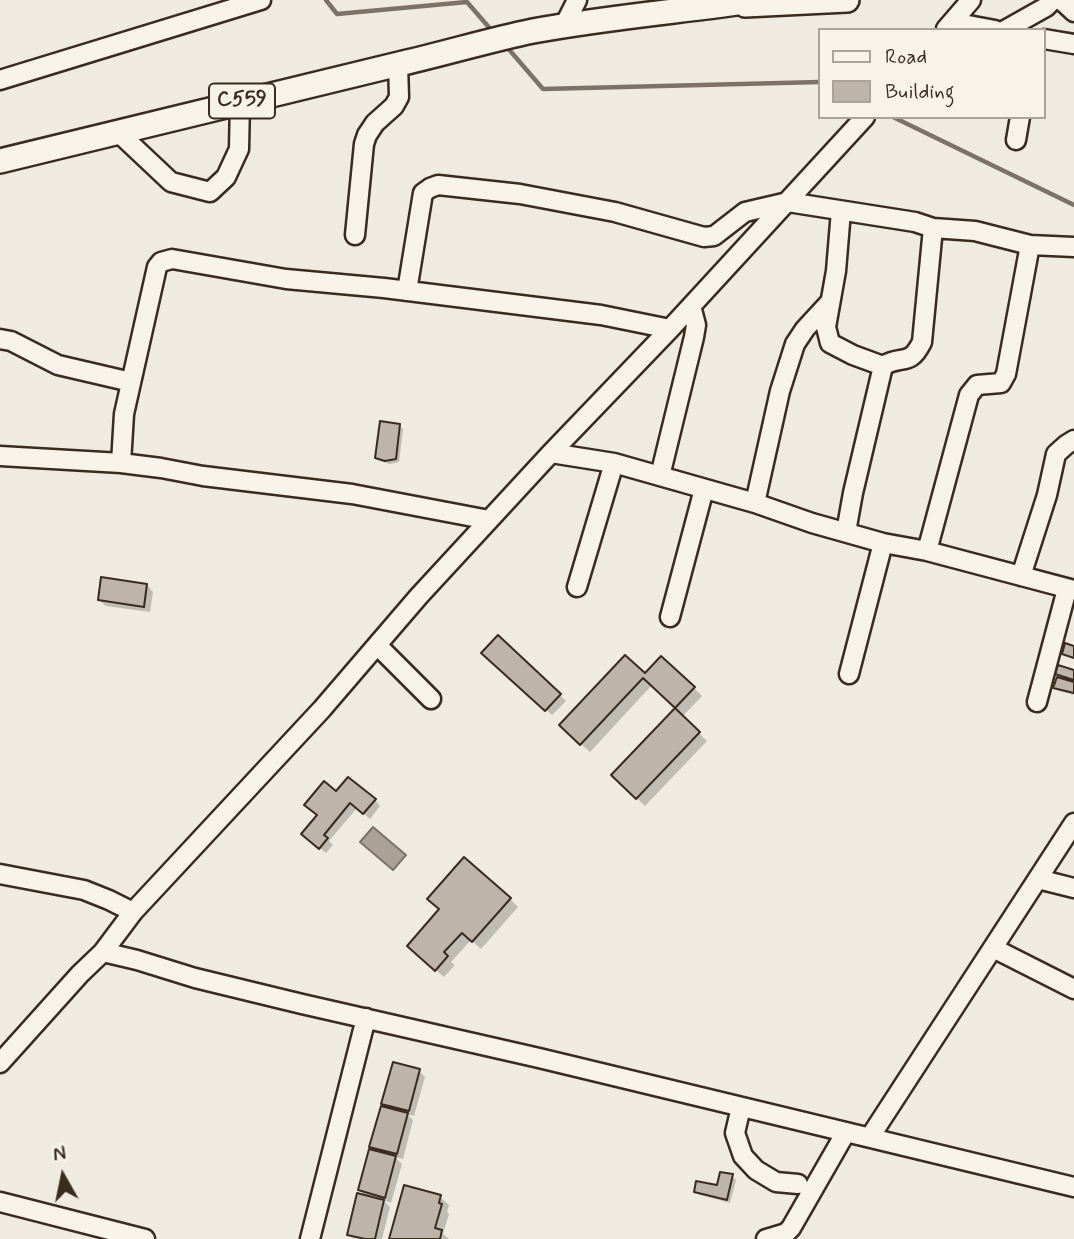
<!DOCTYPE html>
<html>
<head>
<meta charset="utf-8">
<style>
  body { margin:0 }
  #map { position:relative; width:1074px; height:1239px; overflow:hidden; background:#efebe0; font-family:Mynerve,sans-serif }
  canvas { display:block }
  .legend { position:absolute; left:818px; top:28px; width:228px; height:91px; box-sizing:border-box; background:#f7f3e8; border:2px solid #aca397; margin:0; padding:9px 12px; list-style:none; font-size:21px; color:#3b2a1e }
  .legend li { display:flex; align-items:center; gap:14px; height:35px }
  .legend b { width:35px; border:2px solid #aca397 }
  .north { position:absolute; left:28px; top:1141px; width:70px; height:70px; -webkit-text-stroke:5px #f7f3e8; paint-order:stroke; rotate:351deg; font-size:19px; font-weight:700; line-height:28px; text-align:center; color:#3b2a1e }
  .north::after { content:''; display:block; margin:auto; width:24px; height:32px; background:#3b2a1e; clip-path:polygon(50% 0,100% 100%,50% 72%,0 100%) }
</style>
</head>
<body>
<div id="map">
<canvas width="1074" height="1239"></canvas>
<ul class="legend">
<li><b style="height:9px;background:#f7f3e8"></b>Road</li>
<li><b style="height:19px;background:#bdb5aa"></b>Building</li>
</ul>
<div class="north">N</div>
</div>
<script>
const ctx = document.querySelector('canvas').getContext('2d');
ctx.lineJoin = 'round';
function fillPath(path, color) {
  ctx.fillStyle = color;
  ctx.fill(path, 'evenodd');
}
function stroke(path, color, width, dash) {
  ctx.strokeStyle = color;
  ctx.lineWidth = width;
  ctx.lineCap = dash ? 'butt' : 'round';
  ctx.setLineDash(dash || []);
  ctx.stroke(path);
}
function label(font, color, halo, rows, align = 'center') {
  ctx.font = font + ' Mynerve,sans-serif';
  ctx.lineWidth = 6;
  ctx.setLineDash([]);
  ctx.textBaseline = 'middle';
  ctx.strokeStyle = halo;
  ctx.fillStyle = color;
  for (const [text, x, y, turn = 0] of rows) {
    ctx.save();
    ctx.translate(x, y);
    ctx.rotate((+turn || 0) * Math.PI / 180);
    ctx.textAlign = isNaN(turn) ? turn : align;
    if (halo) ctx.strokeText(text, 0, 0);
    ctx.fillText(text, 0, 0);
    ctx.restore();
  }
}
const water = new Path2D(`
  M373,827L406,855L393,870L360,842Z`);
const shadow = new Path2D(`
  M399,426L403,429L399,462L390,464L380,461L377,457Z
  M147,585L153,592L150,612L106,606L99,600Z
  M498,638L566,701L552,715L490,659Z
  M1074,672V695L1059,691L1055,687L1065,682L1057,674Z
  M645,676L694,688L702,696L682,717L707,741L645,806L613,775L677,708L652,685L590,752L569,733Z
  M336,794L375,800L380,806L370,819L357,808L329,841L333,845L326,853L309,839Z
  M510,899L518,907L481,949L471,940L451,962L455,965L444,977L417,954Z
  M419,1071L425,1077L414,1116L407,1114L413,1120L403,1159L395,1157L402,1164L391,1203L383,1200L390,1207L382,1239H372L353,1235V1238L357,1239H354L349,1234L367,1197L360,1190L378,1153L371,1146L389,1109L383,1103Z
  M732,1176L736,1180L730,1203L700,1195L696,1191L719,1187Z
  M440,1197L449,1205L447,1212L449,1214L443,1234L449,1239H391Z`);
const stream = new Path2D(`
  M326,0L337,14L467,2L493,32
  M506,46L543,89L820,82
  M893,117L1074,205`);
const building = new Path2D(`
  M380,421L400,424L396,459L385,461L375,458Z
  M101,577L147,584L144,607L98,600Z
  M498,635L561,694L545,711L481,653Z
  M1065,643L1074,646V658L1062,654Z
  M625,655L645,673L661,656L695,687L675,708L643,678L580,745L559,725Z
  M1058,665L1074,670V680L1055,674Z
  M1057,677L1074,682V693L1053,688Z
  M675,708L700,732L636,799L611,775Z
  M348,777L376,799L363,814L350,803L324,835L328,838L319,849L301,834L317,815L304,805L324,781L336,791Z
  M464,857L511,898L472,942L462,933L444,952L448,956L435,971L407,946L439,909L427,899Z
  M393,1062L420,1069L409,1111L381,1104Z
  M381,1106L408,1113L397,1154L369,1147Z
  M369,1149L396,1156L385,1198L358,1190Z
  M720,1172L733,1174L727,1200L694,1192L696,1181L717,1185Z
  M404,1185L441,1195L439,1203L442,1204L435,1228L442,1230L440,1239H389Z
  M357,1193L384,1200L375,1239H365L347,1235Z`);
const minor = new Path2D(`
  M1061,0L1074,12
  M952,22L995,30
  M564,26L577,0
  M946,29L971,0
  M1005,30L1046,7L1053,0
  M1044,39L1074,44
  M0,80L261,0
  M119,133L171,182L210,192L226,177L239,149L240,102
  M1016,140L1020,117
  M841,211L836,271L826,327L830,343L853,355L883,366
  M933,228L975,231L1030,245L1074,247
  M355,235L364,144L367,135L375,123L394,106L399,97L398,64
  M407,291L423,193L430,188L438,185L520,194L615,212L704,237L714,236L745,212L788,202L915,222L933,228L922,342C909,368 902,354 883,366L853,493L846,532
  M0,339L11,341L58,365L131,382
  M551,453L614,463L755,503L812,523L883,543L927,551L1074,590
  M0,456L121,463
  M660,476L694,337L696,325L691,306
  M755,503L780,391L795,344L805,329L829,303
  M489,520L352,494L203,476L161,468L121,463L124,414L157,267L161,262L172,259L286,279L384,288L601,315L670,329
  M927,551L969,395L977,385L1001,383L1006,374L1030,245
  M1021,576L1047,495L1056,454L1066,445L1074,440
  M577,587L614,463
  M670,617L704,489
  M377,645L431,699
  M849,674L883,543
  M1037,702L1067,589
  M0,874L84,890L109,900L133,912
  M1038,879L1074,888
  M993,948L1074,989
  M103,952L137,960L195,978L302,1004L539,1058L1074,1187
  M0,1063L80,974L103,952L133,912L322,709L419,596L551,453L670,329L865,117
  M741,1107L735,1133L743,1156L756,1170L776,1182L798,1184
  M870,1137L1074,823
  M0,1202L145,1239
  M310,1239L366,1018
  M766,1239L786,1233L791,1228L846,1132`);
const major = new Path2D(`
  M745,5L847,0
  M0,161C135,129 269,95 403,63C447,53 489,40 533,31C608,17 684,11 759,0`);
const shields = [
  [242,101,66]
];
const shieldNames = [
  ["C559",242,101]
];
fillPath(water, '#aaa296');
stroke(water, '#7e7266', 2);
fillPath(shadow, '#0003');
stroke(stream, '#7e7266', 4.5);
fillPath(building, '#bdb5aa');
stroke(building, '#3b2a1e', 2);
stroke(minor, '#3b2a1e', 23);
stroke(major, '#3b2a1e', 28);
stroke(minor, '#f7f3e8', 18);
stroke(major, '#f7f3e8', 23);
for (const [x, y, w] of shields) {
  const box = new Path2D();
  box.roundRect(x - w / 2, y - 17.5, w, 35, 5);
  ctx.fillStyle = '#f7f3e8';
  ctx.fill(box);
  stroke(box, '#3b2a1e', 2);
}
label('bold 21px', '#3b2a1e', null, shieldNames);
</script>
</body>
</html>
